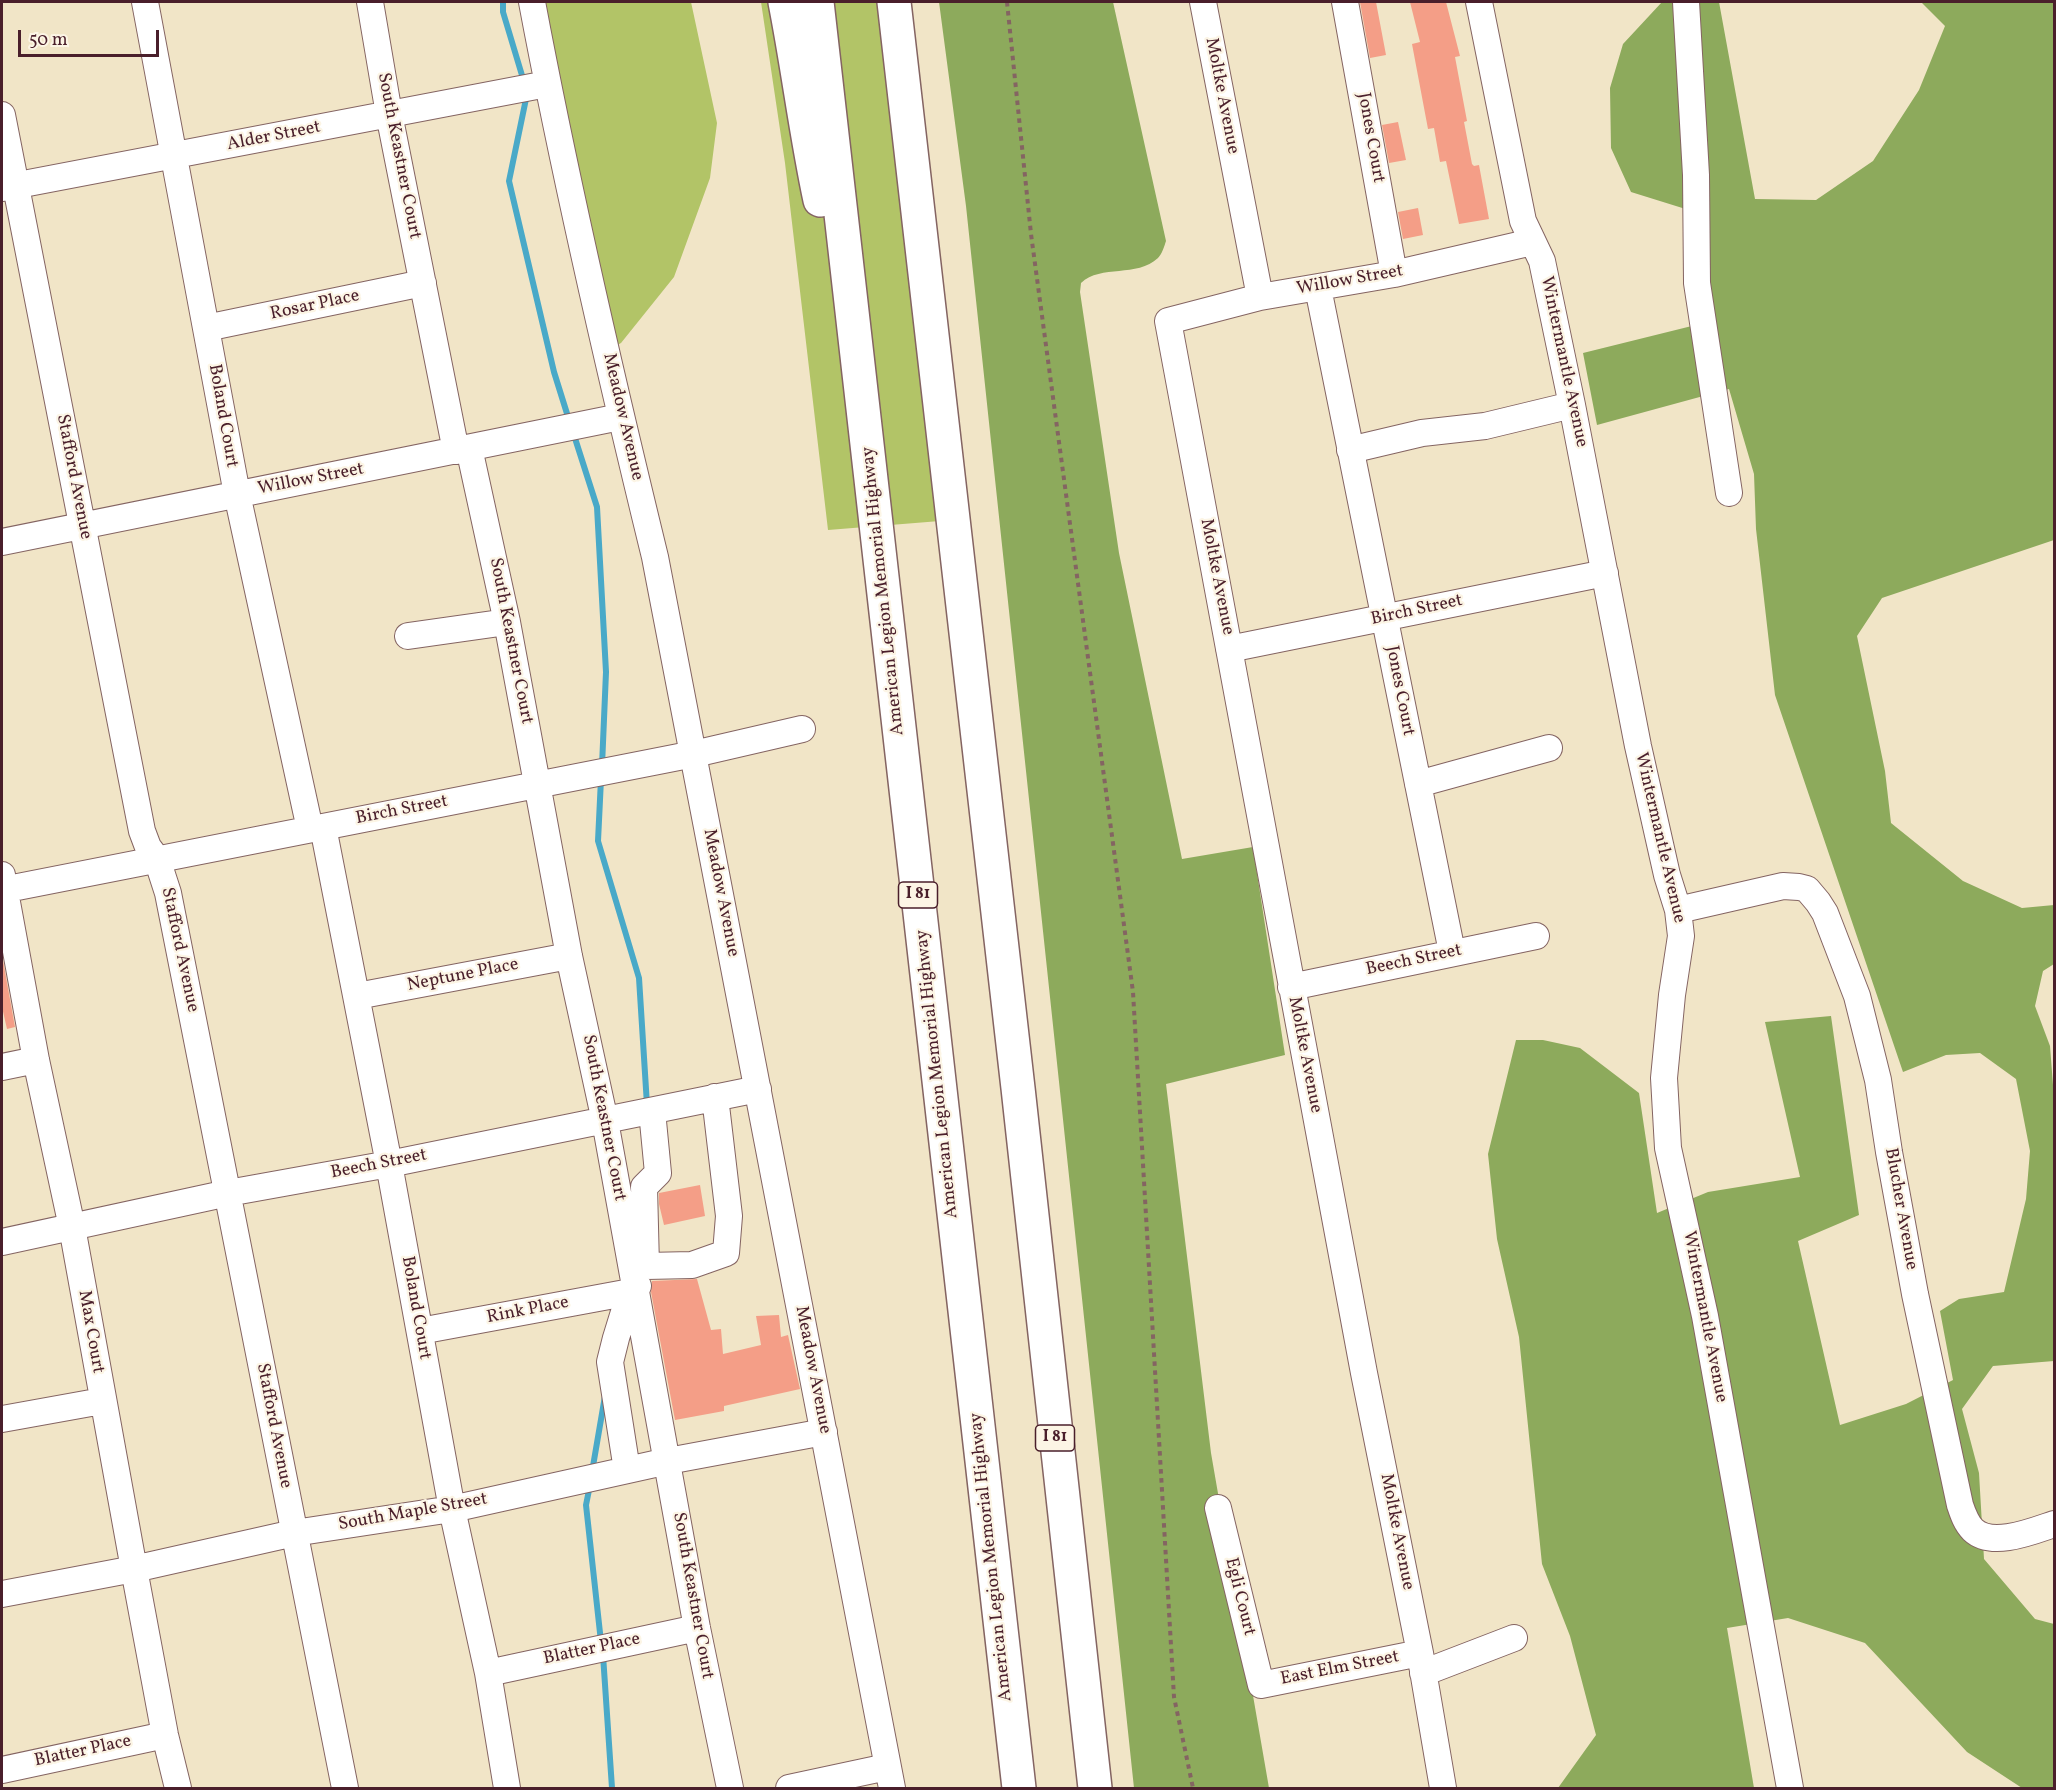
<!DOCTYPE html>
<html>
<head>
<meta charset="utf-8">
<style>
  body { margin:0 }
  #map { position:relative; width:2056px; height:1790px; overflow:hidden; background:#f1e5c7; font-family:Vollkorn,serif }
  canvas { display:block }
  .frame { position:absolute; inset:0; border:3px solid #4a1f2b; pointer-events:none }
  .scale { position:absolute; left:18px; top:30px; width:141px; height:27px; box-sizing:border-box; border:3px solid #4a1f2b; border-top:0; padding-left:8px; font-size:18px; line-height:21px; white-space:nowrap; color:#4a1f2b; -webkit-text-stroke:4px #fcf5e5; paint-order:stroke }
</style>
</head>
<body>
<div id="map">
<canvas width="2056" height="1790"></canvas>
<div class="frame"></div>
<div class="scale">50 m</div>
</div>
<script>
const ctx = document.querySelector('canvas').getContext('2d');
ctx.lineJoin = 'round';
function fillPath(path, color) {
  ctx.fillStyle = color;
  ctx.fill(path, 'evenodd');
}
function stroke(path, color, width, dash) {
  ctx.strokeStyle = color;
  ctx.lineWidth = width;
  ctx.lineCap = dash ? 'butt' : 'round';
  ctx.setLineDash(dash || []);
  ctx.stroke(path);
}
function label(font, color, halo, rows, align = 'center') {
  ctx.font = font + ' Vollkorn,serif';
  ctx.lineWidth = 4.5;
  ctx.setLineDash([]);
  ctx.textBaseline = 'middle';
  ctx.strokeStyle = halo;
  ctx.fillStyle = color;
  for (const [text, x, y, turn = 0] of rows) {
    ctx.save();
    ctx.translate(x, y);
    ctx.rotate((+turn || 0) * Math.PI / 180);
    ctx.textAlign = isNaN(turn) ? turn : align;
    if (halo) ctx.strokeText(text, 0, 0);
    ctx.fillText(text, 0, 0);
    ctx.restore();
  }
}
const green = new Path2D(`
  M527,2H691L717,123L710,178L674,277L621,343L599,355Z
  M761,2H879L940,521L828,530L785,163Z`);
const forest = new Path2D(`
  M939,2H1113L1166,241C1164,247 1162,254 1158,258C1137,278 1101,264 1081,283L1080,292L1119,553L1182,859L1253,847L1285,1055L1166,1084L1211,1453L1269,1788H1134L966,206Z
  M1662,2H1719L1755,199L1816,200L1873,161L1919,90L1945,26L1921,2H2054V540L1882,598L1857,636L1885,771L1891,823L1963,881L2022,908L2054,905V964L2043,971L2035,1006L2050,1046L2054,1098V1361L1993,1366L1962,1409L1979,1473L1984,1559L2035,1619L2054,1624V1788H2022L1967,1752L1865,1643L1788,1618L1727,1628L1754,1788H1558L1596,1735L1570,1636L1542,1564L1519,1337L1497,1239L1488,1154L1516,1040H1543L1580,1048L1639,1093L1657,1213L1708,1192L1800,1177L1765,1022L1831,1016L1859,1215L1798,1241L1840,1425L1906,1404L1953,1380L1940,1311L1959,1299L2004,1292L2026,1199L2030,1151L2016,1079L1980,1053L1946,1055L1903,1072L1775,695L1756,529L1754,474L1729,389L1597,425L1583,353L1716,320L1692,211L1631,192L1611,148L1610,88L1623,44Z`);
const stream = new Path2D(`
  M503,2V12L524,82
  M527,94L509,181L554,372L569,420
  M573,432L597,507L606,672L602,766
  M601,779L598,841L639,978L647,1105
  M592,1472L605,1396
  M590,1485L586,1505L601,1642
  M603,1655L612,1788`);
const building = new Path2D(`
  M1360,2H1376L1386,55L1370,58Z
  M1410,2H1446L1460,56L1455,57L1467,121L1464,122L1472,164L1474,166L1479,165L1489,219L1459,224L1446,161L1440,162L1434,128L1428,129L1412,44L1420,42Z
  M1398,122L1406,160L1389,163L1382,125Z
  M1418,208L1423,235L1403,239L1398,212Z
  M2,955L15,1027L7,1029L2,1007Z
  M700,1185L705,1216L664,1225L659,1204V1193Z
  M697,1279L711,1330L721,1329L723,1354L761,1345L756,1316L779,1315L781,1337L788,1335L800,1389L724,1406V1411L675,1420L651,1292L652,1281Z`);
const path = new Path2D(`
  M1007,2L1031,234L1133,992L1174,1697L1193,1788`);
const minor = new Path2D(`
  M145,2L237,494L310,829
  M370,2L389,114L456,451
  M532,2C567,188 610,373 655,557L892,1788
  M1203,2L1260,297
  M1345,2L1394,274
  M1479,2L1523,221L1542,261L1572,405L1638,746L1667,875L1678,910L1681,936L1672,995L1664,1078L1668,1148L1705,1316L1790,1788
  M1686,2L1696,175L1697,283L1729,493
  M2,115L142,831L148,847L157,859L168,893L345,1788
  M2,188L547,84
  M1318,288L1452,952
  M206,328L423,283
  M469,448L507,622L569,956L605,1121L697,1628L730,1788
  M1350,450L1422,433L1485,426L1572,405
  M2,542L620,417
  M408,636L507,622
  M1229,649L1605,573
  M1418,784L1549,748
  M323,827L389,1164L452,1509L488,1673L507,1788
  M2,875L36,1060L72,1227L134,1569L165,1735L178,1788
  M2,890L694,754L802,729
  M1678,910L1783,886L1799,887L1807,889L1818,902L1825,913L1857,996L1878,1080L1889,1152L1915,1294L1960,1505C1963,1514 1966,1523 1973,1530C1992,1548 2033,1531 2054,1524
  M1291,987L1536,936
  M357,996L569,956
  M2,1067L36,1060
  M652,1111L658,1173L644,1187L646,1266L692,1265L726,1253L729,1216L715,1097
  M2,1242L228,1193L389,1164L758,1089
  M420,1331L636,1291
  M2,1419L102,1401
  M627,1470L610,1362L616,1338L624,1312L638,1286
  M1218,1508L1261,1685L1420,1653
  M2,1594L134,1569L294,1533L452,1509L668,1461L824,1432
  M488,1673L697,1628
  M1423,1673L1514,1638
  M2,1770L165,1735
  M789,1788L887,1767
  M1443,1788L1420,1653L1364,1373L1168,321L1260,297L1394,274L1532,242`);
const highway = new Path2D(`
  M785,2C798,68 806,135 820,200
  M817,2L1019,1788
  M894,2L1018,1088L1095,1788`);
const shields = [
  [918,895,39],
  [1055,1438,39]
];
const shieldNames = [
  ["I 81",918,895],
  ["I 81",1055,1438]
];
const streetNames = [
  ["Moltke Avenue",1221,96,79],
  ["Alder Street",274,137,-11],
  ["Jones Court",1370,138,80],
  ["South Keastner Court",398,156,79],
  ["Willow Street",1350,281,-10],
  ["Rosar Place",315,306,-12],
  ["Wintermantle Avenue",1563,362,78],
  ["Boland Court",222,416,80],
  ["Meadow Avenue",622,417,77],
  ["Stafford Avenue",73,477,79],
  ["Willow Street",311,480,-11],
  ["Moltke Avenue",1216,577,79],
  ["American Legion Memorial Highway",884,591,-96],
  ["Birch Street",1417,611,-12],
  ["South Keastner Court",510,641,79],
  ["Jones Court",1399,691,79],
  ["Birch Street",402,811,-11],
  ["Wintermantle Avenue",1659,838,77],
  ["Meadow Avenue",720,893,79],
  ["Stafford Avenue",179,950,78],
  ["Beech Street",1414,961,-12],
  ["Neptune Place",463,976,-11],
  ["Moltke Avenue",1304,1055,79],
  ["American Legion Memorial Highway",938,1074,-96],
  ["South Keastner Court",603,1118,79],
  ["Beech Street",379,1165,-11],
  ["Blucher Avenue",1900,1209,80],
  ["Boland Court",415,1308,80],
  ["Rink Place",528,1311,-11],
  ["Wintermantle Avenue",1704,1317,79],
  ["Max Court",90,1332,80],
  ["Meadow Avenue",812,1370,79],
  ["Stafford Avenue",273,1426,79],
  ["South Maple Street",413,1513,-10],
  ["Moltke Avenue",1396,1532,79],
  ["American Legion Memorial Highway",992,1557,-96],
  ["South Keastner Court",692,1596,80],
  ["Egli Court",1239,1597,76],
  ["Blatter Place",592,1650,-12],
  ["East Elm Street",1340,1669,-11],
  ["Blatter Place",83,1752,-12]
];
fillPath(green, '#b2c467');
fillPath(forest, '#8daa5c');
stroke(stream, '#49a9c8', 6);
fillPath(building, '#f49e87');
stroke(minor, '#846462', 28);
stroke(highway, '#846462', 36);
stroke(path, '#846462', 4, [4.5, 4.5]);
stroke(minor, '#fff', 26);
stroke(highway, '#fff', 33);
for (const [x, y, w] of shields) {
  const box = new Path2D();
  box.roundRect(x - w / 2, y - 13, w, 26, 4.5);
  ctx.fillStyle = '#fcf5e5';
  ctx.fill(box);
  stroke(box, '#4a1f2b', 1.5);
}
label('bold 16px', '#4a1f2b', null, shieldNames);
label('18px', '#4a1f2b', '#fcf5e5', streetNames);
</script>
</body>
</html>
